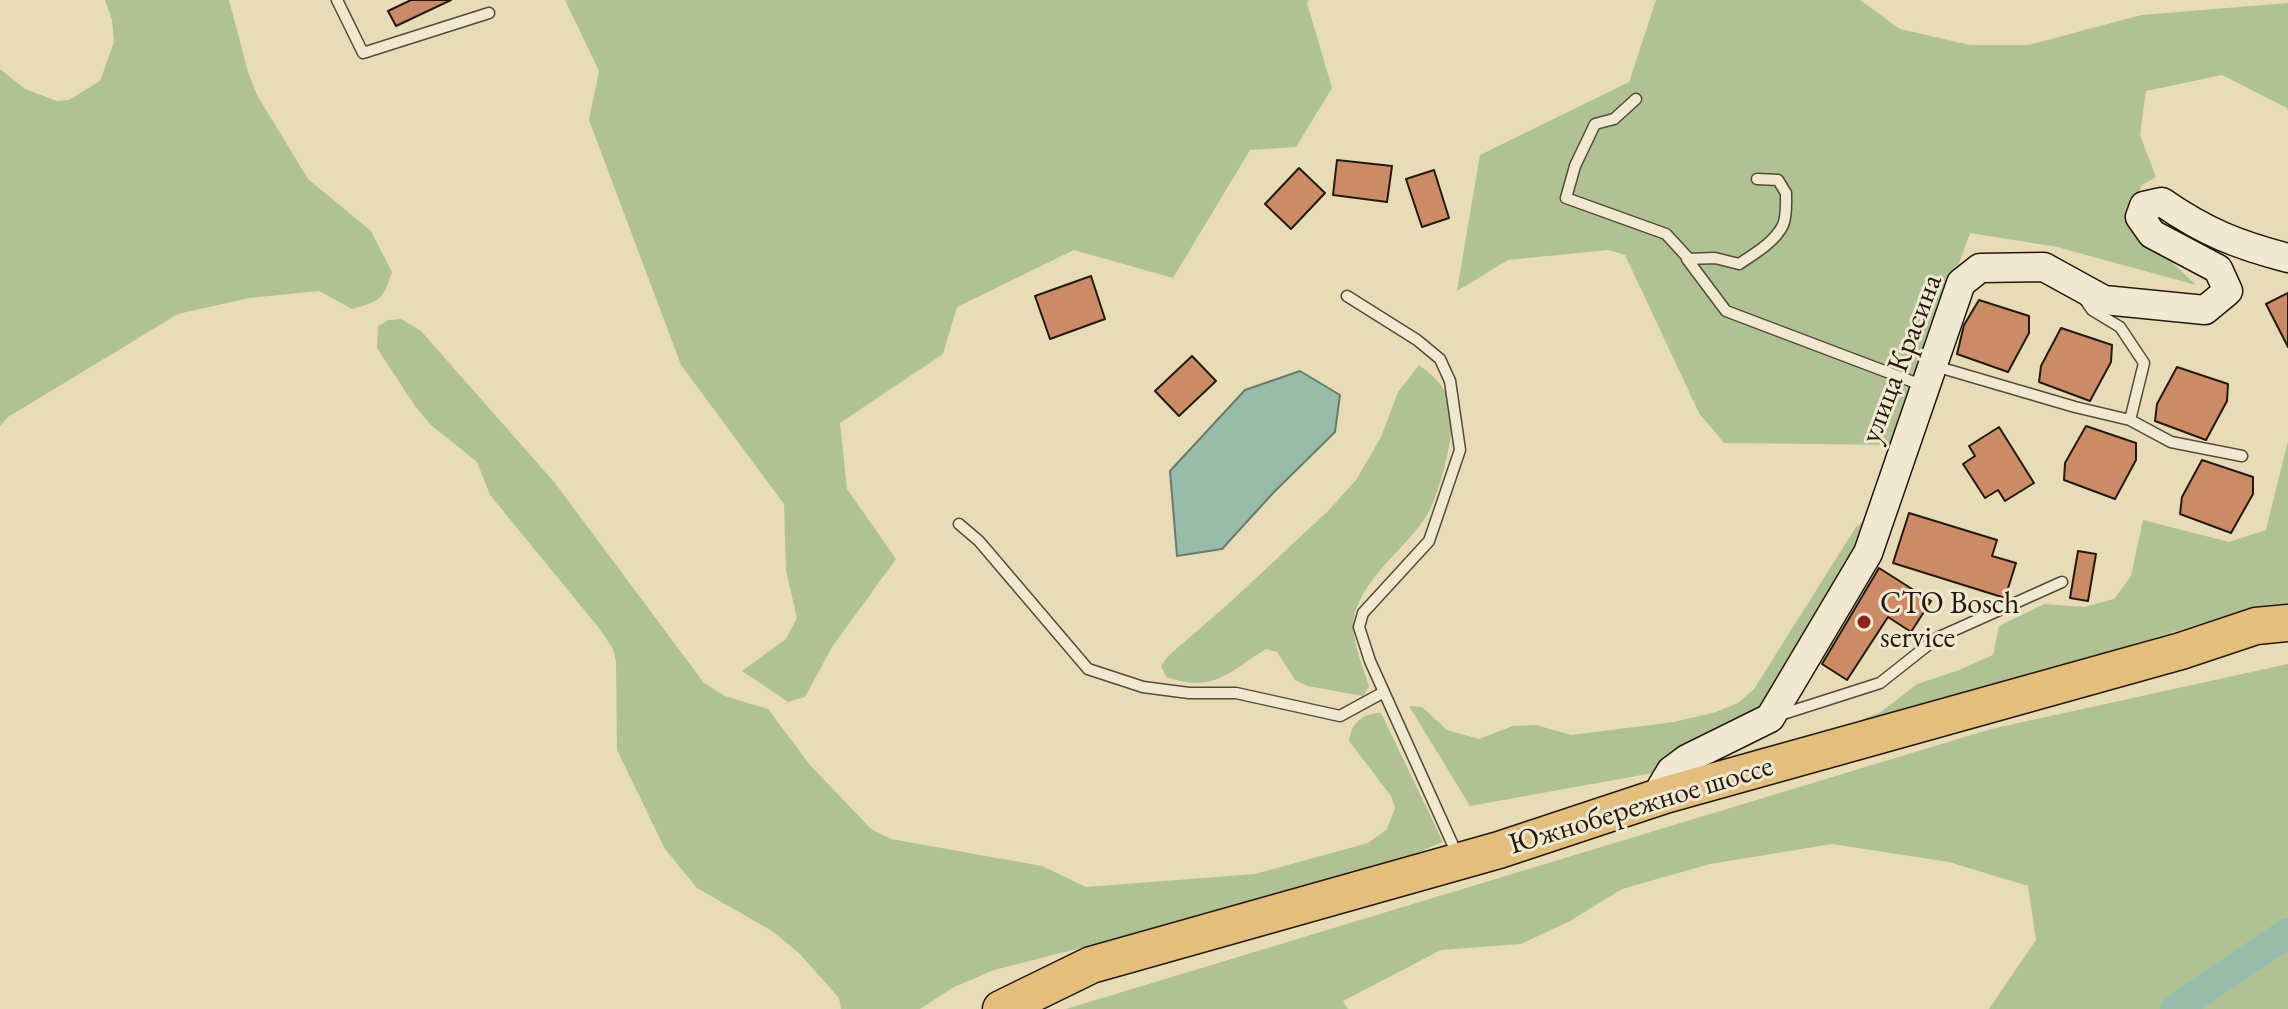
<!DOCTYPE html>
<html>
<head>
<meta charset="utf-8">
<style>
  body { margin:0 }
  canvas { display:block; background:#e8dcb8 }
</style>
</head>
<body>
<canvas width="2288" height="1009"></canvas>
<script>
const ctx = document.querySelector('canvas').getContext('2d');
ctx.lineJoin = 'round';
function fillPath(path, color) {
  ctx.fillStyle = color;
  ctx.fill(path, 'evenodd');
}
function stroke(path, color, width, dash) {
  ctx.strokeStyle = color;
  ctx.lineWidth = width;
  ctx.lineCap = dash ? 'butt' : 'round';
  ctx.setLineDash(dash || []);
  ctx.stroke(path);
}
function label(font, color, halo, rows, align = 'center') {
  ctx.font = font + ' "EB Garamond",serif';
  ctx.lineWidth = 6;
  ctx.setLineDash([]);
  ctx.textBaseline = 'middle';
  ctx.strokeStyle = halo;
  ctx.fillStyle = color;
  for (const [text, x, y, turn = 0] of rows) {
    ctx.save();
    ctx.translate(x, y);
    ctx.rotate((+turn || 0) * Math.PI / 180);
    ctx.textAlign = isNaN(turn) ? turn : align;
    if (halo) ctx.strokeText(text, 0, 0);
    ctx.fillText(text, 0, 0);
    ctx.restore();
  }
}
const green = new Path2D(`
  M105,0H229L248,72L257,95L308,179L371,231L392,272C383,300 380,301 352,309L319,291L249,298L178,314L8,417L0,426V69L25,89L57,101L69,100L100,81L114,42L112,20Z
  M565,0H1309L1307,3L1332,88L1296,147L1250,150L1173,278L1074,250L957,307L943,354L840,423L847,489L896,559L832,647L805,697L788,702L742,671L786,639L797,618L786,571L784,504L681,365L589,120L599,71Z
  M1656,0H1860L1900,29L1970,45H2029L2141,15L2288,3V111L2287,108L2222,75L2146,91L2140,135L2156,177L2141,186L2131,223L2196,285L2057,247L1970,233L1893,445L1724,443L1699,413L1625,255L1608,250L1508,260L1457,291L1480,155L1629,82Z
  M401,319L421,331L555,483L704,683L725,696L768,709L810,765L871,829L891,839L1042,866L1086,887L1255,874L1368,843L1387,829L1395,808L1391,796L1349,741C1351,723 1363,713 1381,713L1443,842L1359,877L994,970L954,987L920,1009H841L839,998L799,953L772,931L697,888L665,849L617,750L616,661L613,649L599,628L490,495L477,462L431,425L415,406L377,348L378,326L389,320Z
  M1419,365C1433,375 1448,389 1452,408C1456,430 1439,496 1427,515C1406,548 1370,572 1356,609C1347,633 1363,664 1369,687L1363,696L1307,686L1295,680L1277,652L1266,649C1227,673 1215,693 1166,677L1161,666L1168,656L1226,606L1329,510L1356,480L1381,437L1398,392Z
  M2288,441V609L2225,616L1716,774L1755,749L1836,730L1881,712L1917,684L1959,670L1993,655L1999,626L2044,604L2084,607L2114,599L2131,576L2143,520L2229,542L2266,530Z
  M1865,520L1873,528L1760,710L1653,773L1470,806L1409,706L1422,707L1447,730L1479,739L1513,726L1536,725L1571,735L1674,722L1716,712L1738,703L1754,689L1856,527Z
  M2288,664V1009H1989L2036,940L2028,886L1949,862L1832,844L1710,864L1622,889L1570,921L1521,944L1441,950L1343,1001L1348,1009H1066L1991,729Z`);
const water = new Path2D(`
  M1300,371L1340,395L1335,432L1274,492L1222,549L1177,556L1170,471L1245,390Z`);
const river = new Path2D(`
  M2175,1009L2288,933`);
const building = new Path2D(`
  M411,0H451L396,26L388,11Z
  M1337,160L1392,166L1387,202L1333,195Z
  M1299,168L1325,193L1291,229L1265,204Z
  M1434,170L1449,218L1422,227L1406,179Z
  M1091,276L1105,319L1050,339L1035,296Z
  M2288,293V347L2266,304Z
  M1979,300L2029,316V333L2008,372L1957,354L1964,325Z
  M2061,328L2112,345L2111,362L2090,401L2039,382L2041,366Z
  M1192,356L1216,381L1179,416L1155,391Z
  M2177,367L2228,384L2227,401L2206,440L2155,421L2157,404Z
  M2086,426L2136,443V460L2115,499L2064,480L2065,463Z
  M1999,427L2034,483L2005,501L1998,490L1985,498L1963,464L1975,456L1969,446Z
  M2202,460L2253,477V494L2231,533L2180,514L2182,497Z
  M1909,513L1997,540L1992,556L2016,563L2005,598L1893,563Z
  M2078,551L2096,554L2088,601L2070,598Z
  M1879,568L1931,601L1911,632L1888,617L1847,680L1822,664Z`);
const lane = new Path2D(`
  M337,0L363,53L489,13
  M1636,99L1614,119L1595,124L1575,166L1566,198L1666,234L1689,259
  M1757,179L1778,180L1786,193C1786,202 1787,216 1783,225C1775,242 1754,254 1739,264L1715,258L1687,259L1726,311L1924,386
  M1347,296L1417,340L1440,359L1450,381L1460,450L1429,541L1363,613L1359,627L1370,661L1457,854
  M2083,297L2092,310L2120,327L2144,363L2130,420
  M1935,366L2075,407L2130,420L2171,442L2242,456
  M959,524L979,541L1088,669L1143,687L1189,693H1236L1340,716L1384,692
  M1780,715L1880,683L1937,638L2062,582`);
const secondary = new Path2D(`
  M1665,795L1662,786L1671,771L1687,759L1770,718L1868,553L1961,283L1980,268L2044,267L2104,300L2205,310L2228,291L2218,269L2152,234L2140,217L2144,206L2162,202C2205,232 2238,245 2288,258`);
const highway = new Path2D(`
  M1001,1009L1091,965L1499,850L1665,795L2181,651L2256,626L2288,623`);
const markers = [
  [1864,622,8,"#8f2418"]
];
const streetNames = [
  ["улица Красина",1902,359,-69],
  ["Южнобережное шоссе",1641,806,-17]
];
const poiNames = [
  ["СТО Bosch",1880,605],
  ["service",1880,639]
];
fillPath(green, '#b0c293');
fillPath(water, '#98bca9');
stroke(water, '#6a7b6b', 2);
stroke(river, '#98bca9', 30);
fillPath(building, '#cb8b66');
stroke(building, '#25190e', 2);
stroke(lane, '#564a38', 13);
stroke(secondary, '#25190e', 31);
stroke(highway, '#25190e', 39);
stroke(lane, '#f0e8d1', 10);
stroke(secondary, '#f0e8d1', 28);
stroke(highway, '#e4be7c', 36);
for (const [x, y, r, color] of markers) {
  const dot = new Path2D();
  dot.arc(x, y, r, 0, 2 * Math.PI);
  ctx.fillStyle = color;
  ctx.fill(dot);
  stroke(dot, '#f0e8d1', 3);
}
label('30px', '#25190e', '#f0e8d1', streetNames);
label('30px', '#25190e', '#f0e8d1', poiNames, 'left');
</script>
</body>
</html>
